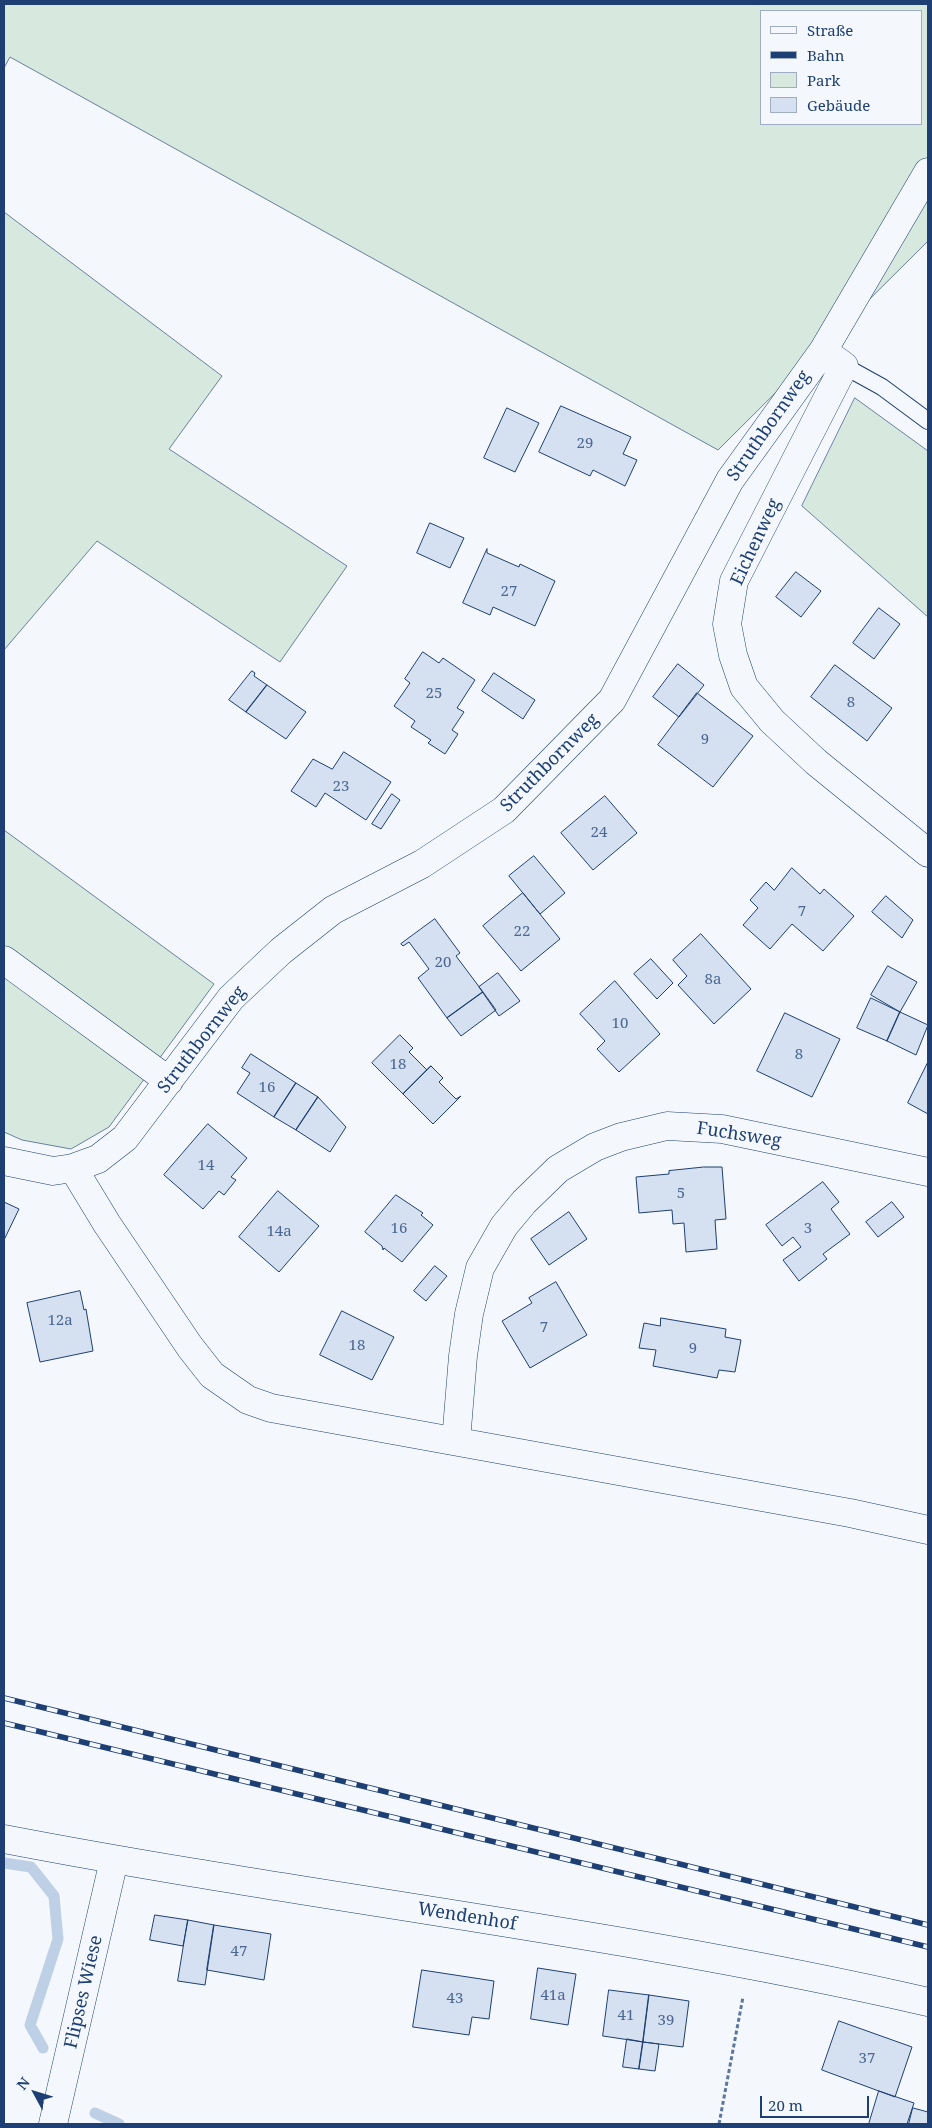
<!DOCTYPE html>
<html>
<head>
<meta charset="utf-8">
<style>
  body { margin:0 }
  #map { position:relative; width:932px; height:2128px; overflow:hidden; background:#f4f7fb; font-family:"Noto Serif",serif }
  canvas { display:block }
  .frame { position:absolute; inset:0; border:5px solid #1d3f73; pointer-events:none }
  .legend { position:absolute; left:760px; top:10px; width:162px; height:115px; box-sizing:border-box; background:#f4f7fb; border:1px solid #9eadc5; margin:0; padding:6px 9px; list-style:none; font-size:15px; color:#1d3f73 }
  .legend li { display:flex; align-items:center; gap:10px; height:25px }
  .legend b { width:25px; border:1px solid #9eadc5 }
  .north { position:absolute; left:10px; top:2068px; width:50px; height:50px; -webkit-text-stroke:4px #f4f7fb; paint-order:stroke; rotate:309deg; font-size:14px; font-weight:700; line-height:20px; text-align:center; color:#1d3f73 }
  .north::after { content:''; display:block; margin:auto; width:18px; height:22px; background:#1d3f73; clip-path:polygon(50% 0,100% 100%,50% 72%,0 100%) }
  .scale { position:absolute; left:760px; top:2096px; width:109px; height:22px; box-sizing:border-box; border:2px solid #1d3f73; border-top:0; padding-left:6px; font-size:15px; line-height:18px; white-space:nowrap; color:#1d3f73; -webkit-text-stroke:4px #f4f7fb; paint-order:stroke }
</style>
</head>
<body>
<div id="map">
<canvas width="932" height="2128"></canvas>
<div class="frame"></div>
<ul class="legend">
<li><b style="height:6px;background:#f4f7fb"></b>Straße</li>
<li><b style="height:6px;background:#1d3f73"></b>Bahn</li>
<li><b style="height:14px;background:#d7e8df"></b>Park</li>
<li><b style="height:14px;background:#d5e0f0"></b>Gebäude</li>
</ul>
<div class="north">N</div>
<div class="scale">20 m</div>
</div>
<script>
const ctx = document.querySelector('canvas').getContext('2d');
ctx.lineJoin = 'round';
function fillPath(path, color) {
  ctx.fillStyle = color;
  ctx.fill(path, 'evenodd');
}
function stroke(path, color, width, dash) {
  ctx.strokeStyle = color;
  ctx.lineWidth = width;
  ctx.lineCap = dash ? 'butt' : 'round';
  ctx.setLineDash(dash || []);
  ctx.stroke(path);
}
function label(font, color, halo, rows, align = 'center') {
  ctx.font = font + ' "Noto Serif",serif';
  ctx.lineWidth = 4;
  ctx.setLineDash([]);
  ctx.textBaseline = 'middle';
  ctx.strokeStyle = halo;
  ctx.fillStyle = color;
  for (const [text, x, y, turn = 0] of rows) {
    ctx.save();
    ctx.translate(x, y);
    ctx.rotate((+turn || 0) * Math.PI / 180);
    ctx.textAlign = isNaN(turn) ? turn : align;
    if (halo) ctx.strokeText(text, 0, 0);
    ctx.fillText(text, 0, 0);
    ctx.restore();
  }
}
const green = new Path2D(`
  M4,4H928V241L718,450L10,57L4,68ZM761,11H921V124H761Z
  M4,212L222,376L169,449L347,566L280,662L97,541L4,650Z
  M855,398L928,451V617L802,506Z
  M4,830L214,984L109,1127L71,1149L22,1140L4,1132Z`);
const stream = new Path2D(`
  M4,1863L31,1867L54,1896L58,1939L30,2025L43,2048
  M95,2113L119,2124`);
const building = new Path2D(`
  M561,406L631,437L623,454L637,460L625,486L593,470L590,476L539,452Z
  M507,408L539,423L515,472L484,458Z
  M430,523L464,538L450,568L417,553Z
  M487,549V553L519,567L520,564L555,581L535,626L493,607L490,615L463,603Z
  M796,572L821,591L801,617L776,597Z
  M879,608L900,624L874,659L853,643Z
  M423,652L439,663L443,658L475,680L457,708L464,712L452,730L458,734L445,754L428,743L431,740L411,727L415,721L394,706L410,683L405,679Z
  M678,664L704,685L679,717L653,697Z
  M835,665L892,708L867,741L811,697Z
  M252,671L255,673L254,676L267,685L246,712L229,700Z
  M494,673L535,700L523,719L482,691Z
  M267,685L306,712L286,739L246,712Z
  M697,693L753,736L713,787L658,745Z
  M344,752L391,782L366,820L325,793L316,807L291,791L313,759L332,769Z
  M392,794L400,800L381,829L372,824Z
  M605,796L637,833L593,870L561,833Z
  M534,856L565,893L540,914L509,876Z
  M792,868L820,894L824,889L854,916L823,951L792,924L770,949L743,925L758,908L750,900L766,882L774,890Z
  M523,893L560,939L521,971L483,926Z
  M886,896L913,920L902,938L872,912Z
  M435,919L460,953L456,956L483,992L447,1018L418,978L429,969L409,942L403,946L401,944Z
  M701,934L751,989L714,1024L678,985L687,976L673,960Z
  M651,959L673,983L657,999L634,974Z
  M888,966L917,982L900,1012L871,995Z
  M498,973L520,1001L499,1016L479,987Z
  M615,981L660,1034L619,1072L597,1049L605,1041L580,1014Z
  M483,992L496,1010L461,1036L447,1018Z
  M871,998L900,1012L887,1041L857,1028Z
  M900,1012L928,1025L916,1055L887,1041Z
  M785,1013L840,1039L812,1097L757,1071Z
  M400,1035L413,1048L409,1052L427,1070L431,1066L403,1094L372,1063Z
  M251,1054L296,1083L274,1117L237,1093L250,1073L242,1068Z
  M928,1062V1114L908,1103Z
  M431,1066L443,1078L439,1082L456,1099L461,1096L433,1124L403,1094Z
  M296,1083L318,1097L296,1130L274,1117Z
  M318,1097L346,1127L330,1152L296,1130Z
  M208,1124L247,1158L231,1177L236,1180L224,1195L219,1191L203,1209L164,1175Z
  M704,1167H722L726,1219L715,1220L717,1249L686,1252L684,1223L673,1224L672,1210L639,1213L636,1177L669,1174V1171Z
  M823,1182L839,1202L831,1209L850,1234L823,1254L827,1259L799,1281L783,1260L801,1247L793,1237L782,1246L766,1225Z
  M278,1191L319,1226L279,1272L239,1237Z
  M396,1195L423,1213L421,1215L433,1225L402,1262L384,1248L383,1250L382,1246L365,1232Z
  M4,1202L19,1209L4,1240Z
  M892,1202L904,1217L878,1237L866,1222Z
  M569,1212L587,1239L549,1265L531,1239Z
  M435,1266L447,1276L426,1301L414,1291Z
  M556,1282L587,1335L530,1368L502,1321L532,1303L529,1298Z
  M80,1291L84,1310L86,1309L93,1351L40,1362L27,1303Z
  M342,1311L394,1337L372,1380L320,1355Z
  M661,1318L726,1329L725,1337L741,1340L735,1372L719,1370L717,1378L653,1366L656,1350L639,1348L644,1323L660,1326Z
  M155,1915L188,1920L183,1946L150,1940Z
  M188,1920L214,1925L205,1985L178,1981Z
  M214,1925L271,1934L264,1980L207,1970Z
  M538,1968L576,1974L568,2025L531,2019Z
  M422,1970L494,1981L489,2019L472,2017L469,2035L413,2027Z
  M609,1990L649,1995L643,2042L603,2036Z
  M649,1995L689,2001L683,2047L643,2042Z
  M839,2021L912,2047L895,2097L822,2070Z
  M627,2039L643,2042L639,2069L623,2067Z
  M643,2042L659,2044L655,2071L639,2069Z
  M879,2091L914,2103L907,2124H869Z
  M913,2108L928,2112V2124H909Z`);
const path = new Path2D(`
  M719,2124L743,1997`);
const service = new Path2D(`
  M844,366L882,387L928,421`);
const minor = new Path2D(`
  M823,351L844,366L734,581L727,624L733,655L744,687L772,721L816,762L928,853
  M4,960L169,1081
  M4,1161L53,1171L73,1168L98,1159L125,1138L231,998L281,951L333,910L422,864L504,810L612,700L730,480L823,351L928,172
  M73,1168L107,1224L190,1347L212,1375L248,1400L271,1408L850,1513L928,1530
  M456,1441L463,1356L469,1314L480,1268L504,1226L524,1202L558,1169L595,1147L621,1137L667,1126L722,1129L928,1172
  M4,1839C311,1898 623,1932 928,2002
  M53,2124L114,1860`);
const rail = new Path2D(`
  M4,1698L928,1925
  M4,1723L928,1947`);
const numberNames = [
  ["29",585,444],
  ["27",509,592],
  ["25",434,694],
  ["8",851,703],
  ["9",705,740],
  ["23",341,787],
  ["24",599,833],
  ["7",802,912],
  ["22",522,932],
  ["20",443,963],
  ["8a",713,980],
  ["10",620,1024],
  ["8",799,1055],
  ["18",398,1065],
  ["16",267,1088],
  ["14",206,1166],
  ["5",681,1194],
  ["16",399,1229],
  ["3",808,1229],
  ["14a",279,1232],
  ["12a",60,1321],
  ["7",544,1328],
  ["18",357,1346],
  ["9",693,1349],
  ["47",239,1952],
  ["41a",553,1996],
  ["43",455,1999],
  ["41",626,2016],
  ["39",666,2021],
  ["37",867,2059]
];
const streetNames = [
  ["Struthbornweg",769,426,-55],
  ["Eichenweg",756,542,-65],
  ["Struthbornweg",550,763,-45],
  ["Struthbornweg",202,1040,-52],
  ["Fuchsweg",739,1135,9],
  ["Wendenhof",467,1917,9],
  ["Flipses Wiese",84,1992,-77]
];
fillPath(green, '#d7e8df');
stroke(green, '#687fa3', 1);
stroke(stream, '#bed0e5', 11);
fillPath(building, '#d5e0f0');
stroke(building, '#1d3f73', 1);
stroke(service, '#1d3f73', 18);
stroke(minor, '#1d3f73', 29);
stroke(path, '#5e769c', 3, [4, 2.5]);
stroke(service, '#f4f7fb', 16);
stroke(minor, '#f4f7fb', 28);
stroke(rail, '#1d3f73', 5.5);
stroke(rail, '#f4f7fb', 4, [11]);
label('15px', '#4b6792', null, numberNames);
label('18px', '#1d3f73', '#f4f7fb', streetNames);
</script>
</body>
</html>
